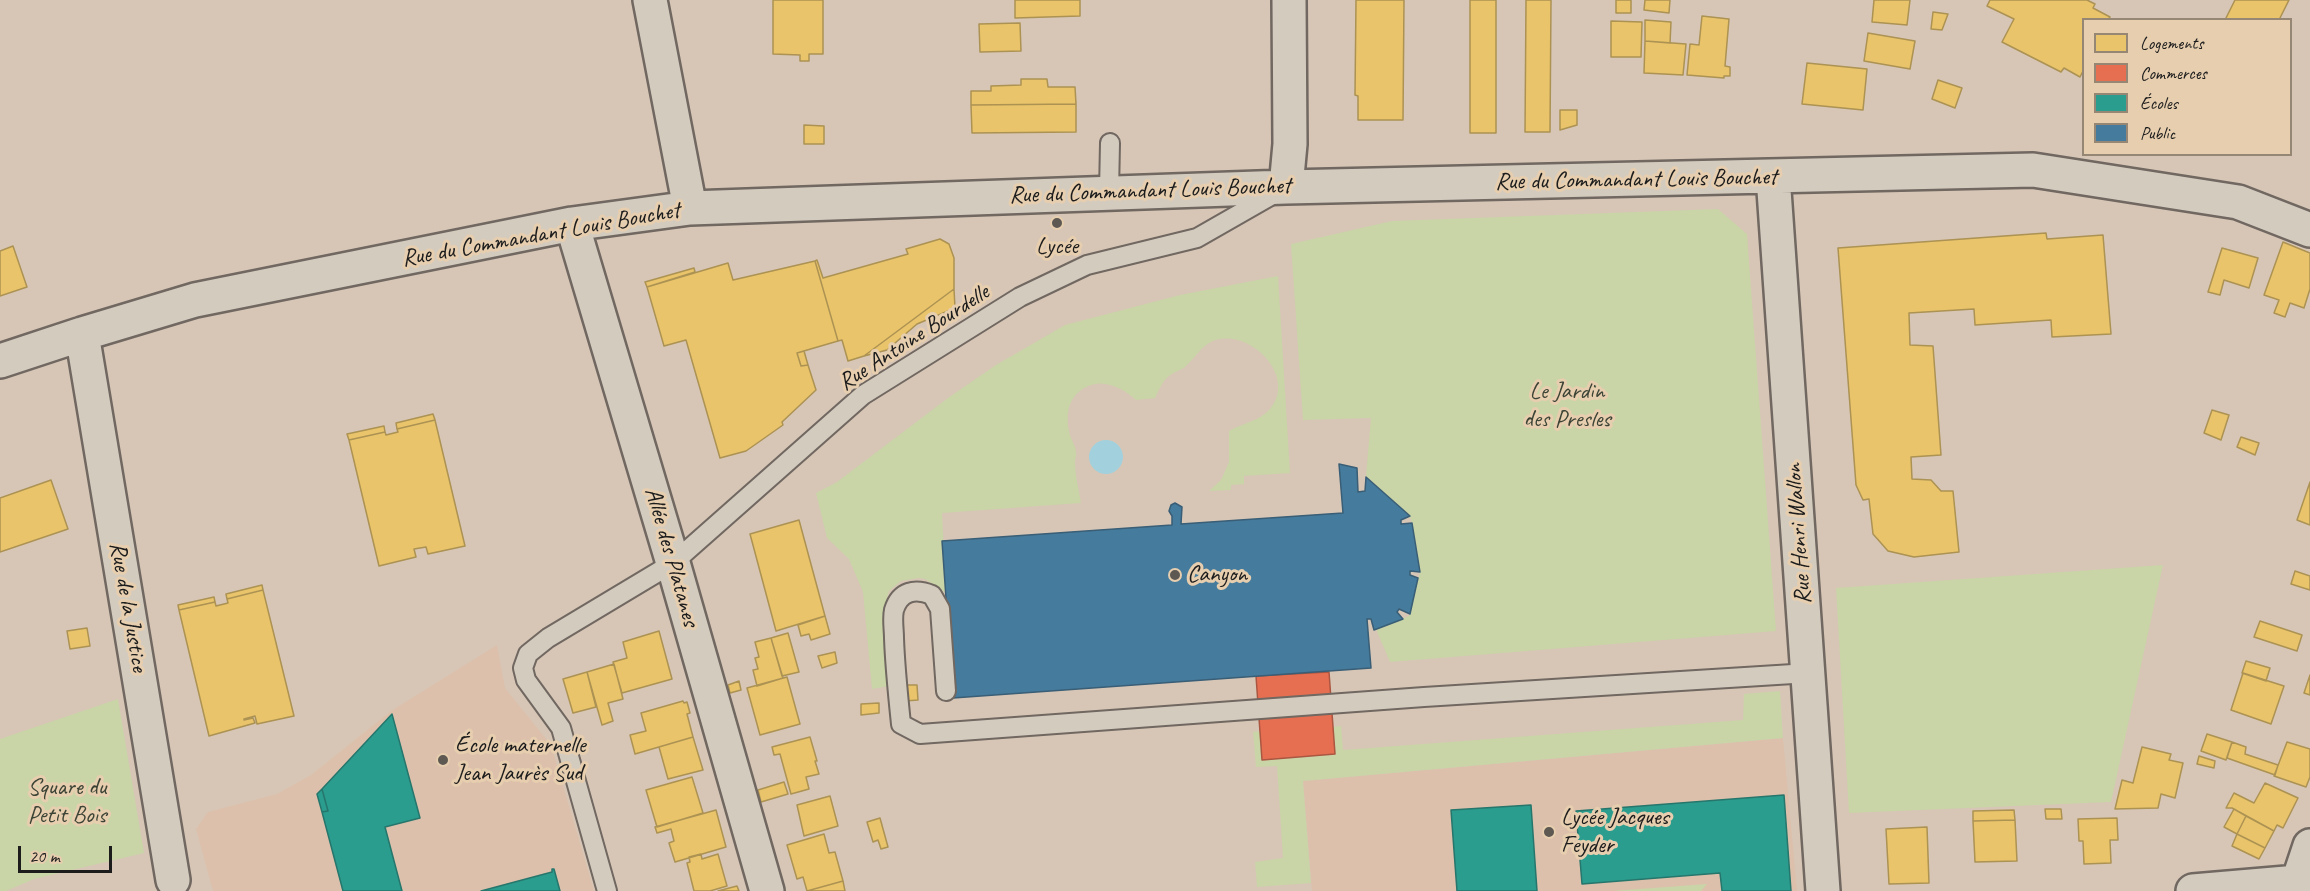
<!DOCTYPE html>
<html>
<head>
<meta charset="utf-8">
<style>
  body { margin:0 }
  #map { position:relative; width:2310px; height:891px; overflow:hidden; background:#d7c6b6; font-family:Caveat,sans-serif }
  canvas { display:block }
  .legend { position:absolute; left:2082px; top:18px; width:210px; height:138px; box-sizing:border-box; background:#e6ceaf; border:2px solid #958774; margin:0; padding:8px 10px; list-style:none; font-size:18px; color:#1c1c1c }
  .legend li { display:flex; align-items:center; gap:12px; height:30px }
  .legend b { width:30px; border:2px solid #958774 }
  .scale { position:absolute; left:18px; top:846px; width:94px; height:27px; box-sizing:border-box; border:3px solid #1c1c1c; border-top:0; padding-left:8px; font-size:18px; line-height:21px; white-space:nowrap; color:#1c1c1c; -webkit-text-stroke:4px #e6ceaf; paint-order:stroke }
</style>
</head>
<body>
<div id="map">
<canvas width="2310" height="891"></canvas>
<ul class="legend">
<li><b style="height:16px;background:#e9c46a"></b>Logements</li>
<li><b style="height:16px;background:#e76f51"></b>Commerces</li>
<li><b style="height:16px;background:#2a9d8f"></b>Écoles</li>
<li><b style="height:16px;background:#457b9d"></b>Public</li>
</ul>
<div class="scale">20 m</div>
</div>
<script>
const ctx = document.querySelector('canvas').getContext('2d');
ctx.lineJoin = 'round';
function fillPath(path, color) {
  ctx.fillStyle = color;
  ctx.fill(path, 'evenodd');
}
function stroke(path, color, width, dash) {
  ctx.strokeStyle = color;
  ctx.lineWidth = width;
  ctx.lineCap = dash ? 'butt' : 'round';
  ctx.setLineDash(dash || []);
  ctx.stroke(path);
}
function label(font, color, halo, rows, align = 'center') {
  ctx.font = font + ' Caveat,sans-serif';
  ctx.lineWidth = 6;
  ctx.setLineDash([]);
  ctx.textBaseline = 'middle';
  ctx.strokeStyle = halo;
  ctx.fillStyle = color;
  for (const [text, x, y, turn = 0] of rows) {
    ctx.save();
    ctx.translate(x, y);
    ctx.rotate((+turn || 0) * Math.PI / 180);
    ctx.textAlign = isNaN(turn) ? turn : align;
    if (halo) ctx.strokeText(text, 0, 0);
    ctx.fillText(text, 0, 0);
    ctx.restore();
  }
}
const built = new Path2D(`
  M497,645L505,688L551,745L594,891H213L196,829L208,812L277,794L311,775L391,711Z
  M1783,738L1797,891H1312L1303,781Z`);
const green = new Path2D(`
  M1718,209L1747,234L1776,631L1390,662L1376,629L1409,616L1420,572L1411,519L1366,476L1371,418L1303,420L1291,244L1392,221Z
  M1278,276L1290,473L1244,476V484L1231,485V490L1209,491L1221,480L1229,462V431C1242,423 1260,421 1270,409C1298,376 1249,327 1213,341C1201,346 1195,358 1186,366C1182,370 1178,370 1174,373C1163,378 1160,388 1155,398L1136,400C1127,391 1109,381 1095,384C1069,390 1064,413 1070,435C1072,441 1076,447 1076,453C1077,456 1075,458 1075,462C1075,475 1079,490 1081,503L942,513L946,593L925,579L919,578L901,581L889,591L884,610L889,686L872,689L863,592L849,559L827,538L816,493L837,482L948,398L996,365L1065,325L1180,295Z
  M2163,565L2111,802L1849,813L1836,588Z
  M1780,691L1783,738L1303,781L1311,883L1257,887L1255,862L1283,858L1277,766L1256,767L1253,732L1260,731L1262,760L1334,754L1333,727L1341,726L1343,750L1743,720L1744,694Z
  M118,699L144,853L34,879L6,891H0V739Z
  M1707,884L1701,891H1612Z`);
const water = new Path2D(`
  M1089 457a17 17 0 1 1 34 0a17 17 0 1 1-34 0Z`);
const homes = new Path2D(`
  M773,0H823V54H809V61H800V55L773,54Z
  M1015,0H1080V16L1015,18Z
  M1356,0H1404L1403,120H1358V96L1355,95Z
  M1470,0H1496V133H1470Z
  M1526,0H1551L1550,132H1525Z
  M1616,0H1631V13H1616Z
  M1670,0L1669,13L1644,10L1645,0Z
  M1874,0H1910L1907,25L1872,22Z
  M1990,0H2087L2095,4L2093,8L2110,17L2108,20H2084V69L2080,77L2064,68L2061,72L2002,42L2014,19L1987,6Z
  M2235,0H2289L2279,20H2225Z
  M1933,12L1948,14L1942,30L1931,29Z
  M1702,16L1729,19L1725,66L1730,67V76H1724V78L1687,75L1690,44L1699,45Z
  M1645,20L1671,22L1670,43L1645,41Z
  M1611,21L1642,22L1641,57H1611Z
  M1020,23L1021,51L980,52L979,24Z
  M1868,33L1915,41L1910,69L1864,61Z
  M1645,41L1686,44L1683,75L1644,73Z
  M1807,63L1867,69L1863,110L1802,104Z
  M1021,79H1047L1048,87H1075L1076,104L971,105V91H991V86L1021,85Z
  M1938,80L1962,88L1955,108L1932,99Z
  M1076,104V132L972,133L971,105Z
  M1560,110H1577V125L1560,130Z
  M804,125L824,126V144H804Z
  M2046,233L2047,239L2103,235L2111,334L2052,337L2051,320L1975,325L1974,309L1909,313L1910,345L1933,346L1941,455L1911,457L1912,479L1931,480L1941,491H1953L1959,552L1914,557L1888,551L1873,534L1869,499L1863,500L1856,485L1838,248Z
  M940,239L949,244L954,258V289L864,356L848,361L842,340L838,341L815,261L817,260L823,278L908,254L906,249Z
  M2283,242L2310,253V289L2304,308L2290,303L2285,317L2274,313L2279,300L2264,295Z
  M13,246L27,287L0,296V251Z
  M2222,248L2258,258L2249,288L2224,280L2220,295L2208,292Z
  M815,261L838,341L797,353L801,366L808,365L816,390L782,422L783,425L746,451L720,458L686,340L664,346L647,287L728,263L733,280Z
  M694,268L695,272L647,287L645,282Z
  M954,289L955,308L917,324L887,350L864,356Z
  M804,351L808,365L801,366L797,353Z
  M2212,410L2229,415L2221,440L2204,433Z
  M433,414L435,420L397,429L396,423Z
  M435,420L465,546L428,554L426,547L414,549L416,557L379,566L349,440L385,432L386,435L398,432L397,429Z
  M384,426L385,432L349,440L347,434Z
  M2241,437L2259,443L2255,455L2237,447Z
  M51,480L68,529L0,552V498Z
  M2310,482V525L2297,520Z
  M799,520L825,616L776,631L750,534Z
  M2295,571L2310,576V590L2291,584Z
  M262,585L263,590L227,599L226,594Z
  M263,590L294,716L257,724L255,716L244,719V720L253,718L255,723L209,736L179,610L215,602L216,606L228,603L227,599Z
  M214,597L215,602L179,610L178,605Z
  M825,616L830,634L811,640L809,634L801,636L798,625Z
  M2260,621L2302,635L2297,651L2254,637Z
  M87,628L90,646L70,649L67,631Z
  M659,631L672,679L622,693L613,662L627,658L623,642Z
  M788,633L799,672L782,676L771,638Z
  M771,638L783,678L757,686L753,670L758,669L755,658L759,657L755,642Z
  M835,652L837,663L822,668L818,656Z
  M2246,661L2270,668L2266,681L2242,673Z
  M614,664L623,699L608,703L613,721L602,725L587,672Z
  M587,672L596,707L573,713L563,679Z
  M2243,673L2284,686L2271,724L2231,710Z
  M2310,675V695L2304,693Z
  M787,677L800,724L760,735L747,688Z
  M739,681L741,690L730,693L728,685Z
  M903,685H917L918,700L905,701Z
  M683,701L684,703L687,702L690,713L687,714L693,737L635,754L630,735L646,731L641,713Z
  M879,703V713L861,715V704Z
  M2207,734L2232,742L2226,760L2201,751Z
  M693,737L703,770L668,779L659,747Z
  M810,737L817,761H815L819,774L806,777L809,789L791,794L780,754L774,755L772,747Z
  M2232,742L2246,747L2245,754L2278,765L2275,775L2227,758Z
  M2287,742L2310,749V777L2306,787L2274,776Z
  M2142,747L2171,754L2169,760L2183,763L2175,798L2161,794L2158,808L2115,809L2122,780L2133,783Z
  M2199,756L2215,761L2214,768L2197,764Z
  M692,777L703,813L657,827L646,790Z
  M784,782L788,794L761,802L758,790Z
  M2265,783L2298,798L2283,828L2277,825L2274,831L2232,808H2226L2234,793L2254,803Z
  M830,796L838,826L804,836L797,805Z
  M2045,809H2061L2062,819H2046Z
  M2234,809L2246,816L2237,834L2224,827Z
  M716,810L726,847L675,862L669,843L674,841L671,829L657,833L655,827Z
  M2014,810L2015,820L1973,821V811Z
  M2246,816L2274,831L2265,848L2237,834Z
  M880,818L888,847L881,849L878,840L873,842L867,822Z
  M2117,818L2118,840H2110L2111,863L2084,864L2083,841H2079L2078,819Z
  M2015,820L2017,861L1975,862L1973,821Z
  M1927,827L1929,883L1889,884L1886,829Z
  M824,834L829,853L835,852L843,881L807,891L803,877L797,879L787,845Z
  M2237,834L2265,848L2259,859L2232,846Z
  M701,854L702,859L718,854L727,886L710,891H694L687,863L690,862L689,857Z
  M843,881L845,891H807Z
  M737,886L739,891H718Z`);
const shops = new Path2D(`
  M1329,672L1335,754L1262,760L1256,676Z`);
const schools = new Path2D(`
  M392,714L420,818L385,827L402,891H343L322,812L328,811L322,789Z
  M322,789L328,811L322,812L317,794Z
  M1784,795L1791,891H1722L1720,873L1582,884L1576,811Z
  M1531,805L1537,891H1457L1451,810Z
  M552,869H554L560,891H481L552,872Z`);
const public = new Path2D(`
  M1339,464L1357,468L1358,492L1365,491L1366,477L1410,516L1401,520V524L1412,523L1420,572L1410,571V575L1418,578L1410,614L1399,609L1397,612L1403,619L1374,630L1371,619H1367L1371,668L953,698L942,541L1172,525V516L1169,511L1171,505L1175,503L1182,507L1181,524L1343,513Z`);
const lane = new Path2D(`
  M1109,192L1110,143
  M946,691L940,609L932,595C915,588 900,591 894,610C892,619 894,629 894,638C895,667 898,695 901,724L920,734L1424,697L1809,673
  M607,891L561,728L526,680L523,668L528,654L548,638L673,563L863,395L1020,297L1087,265L1197,238L1274,194`);
const street = new Path2D(`
  M650,0L690,208
  M1773,176L1823,891
  M1286,187L1290,144L1289,0
  M572,224L673,563L767,891
  M82,334L173,880
  M0,361L82,334L195,300L572,224L690,208L1286,187L2033,170L2238,202L2310,230
  M2193,891L2298,882L2310,846`);
const markers = [
  [1057,223,6,"#5d5852"],
  [1175,575,6,"#5d5852"],
  [443,760,6,"#5d5852"],
  [1549,832,6,"#5d5852"]
];
const streetNames = [
  ["Rue du Commandant Louis Bouchet",1636,180,-1],
  ["Rue du Commandant Louis Bouchet",1150,191,-2],
  ["Rue du Commandant Louis Bouchet",541,235,-10],
  ["Rue Antoine Bourdelle",914,338,-33],
  ["Rue Henri Wallon",1799,534,-94],
  ["Allée des Platanes",671,557,74],
  ["Rue de la Justice",128,607,80]
];
const poiNames = [
  ["Lycée",1057,247,"center"],
  ["Canyon",1187,575],
  ["École maternelle",455,746],
  ["Jean Jaurès Sud",455,774],
  ["Lycée Jacques",1561,818],
  ["Feyder",1561,846]
];
const parkNames = [
  ["Le Jardin",1567,392],
  ["des Presles",1567,420],
  ["Square du",67,788],
  ["Petit Bois",67,816]
];
fillPath(built, '#dcc0ab');
fillPath(green, '#c9d4a7');
fillPath(water, '#a2d0dc');
fillPath(homes, '#e9c46a');
stroke(homes, '#ac9253', 1.5);
fillPath(shops, '#e76f51');
stroke(shops, '#aa5641', 1.5);
fillPath(schools, '#2a9d8f');
stroke(schools, '#26766c', 1.5);
fillPath(public, '#457b9d');
stroke(public, '#395e76', 1.5);
stroke(lane, '#706861', 22);
stroke(street, '#706861', 38);
stroke(lane, '#d4cbbf', 18);
stroke(street, '#d4cbbf', 33);
for (const [x, y, r, color] of markers) {
  const dot = new Path2D();
  dot.arc(x, y, r, 0, 2 * Math.PI);
  ctx.fillStyle = color;
  ctx.fill(dot);
  stroke(dot, '#e6ceaf', 2);
}
label('24px', '#1c1c1c', '#e6ceaf', streetNames);
label('24px', '#1c1c1c', '#e6ceaf', poiNames, 'left');
label('24px', '#3c4335', '#e6ceaf', parkNames);
</script>
</body>
</html>
